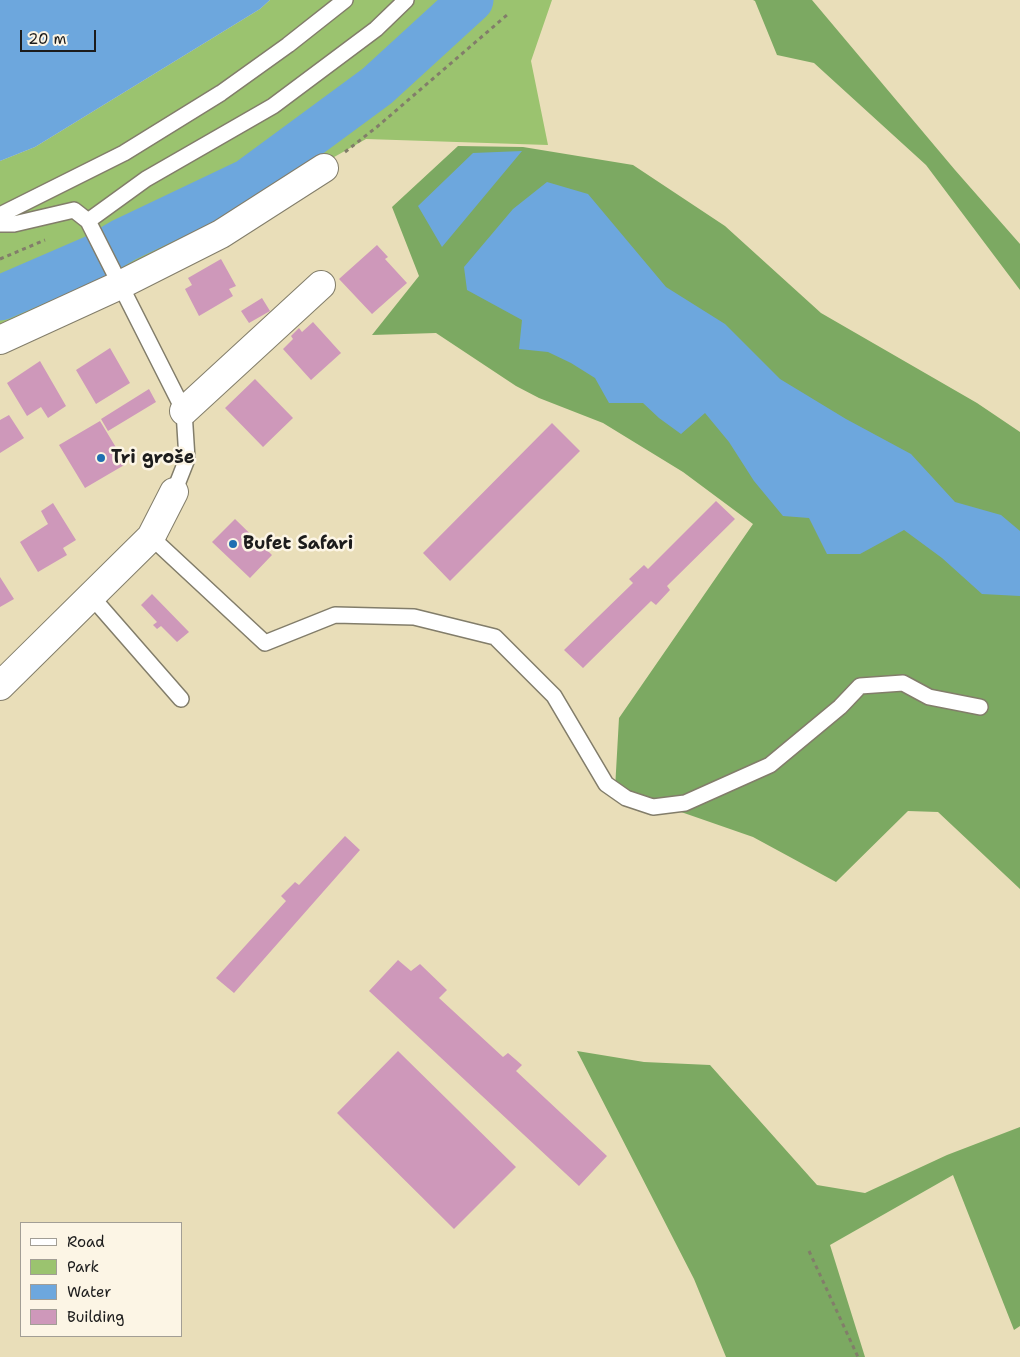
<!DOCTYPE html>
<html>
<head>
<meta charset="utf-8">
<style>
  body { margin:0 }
  #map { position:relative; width:1020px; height:1357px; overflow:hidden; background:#e9deb9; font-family:"Shantell Sans",sans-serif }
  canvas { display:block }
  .legend { position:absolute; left:20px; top:1222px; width:162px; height:115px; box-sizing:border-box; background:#fcf5e5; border:1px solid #a29e95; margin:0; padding:6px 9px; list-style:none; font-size:15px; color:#1c1c1c }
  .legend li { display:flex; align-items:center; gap:10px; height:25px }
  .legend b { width:25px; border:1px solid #a29e95 }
  .scale { position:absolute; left:20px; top:30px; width:76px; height:22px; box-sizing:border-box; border:2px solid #1c1c1c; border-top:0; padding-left:6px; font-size:15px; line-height:18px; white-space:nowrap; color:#1c1c1c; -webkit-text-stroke:4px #fcf5e5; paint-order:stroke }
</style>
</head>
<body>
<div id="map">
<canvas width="1020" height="1357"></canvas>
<ul class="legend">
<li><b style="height:6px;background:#fff"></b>Road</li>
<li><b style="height:14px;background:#9bc36f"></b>Park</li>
<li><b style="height:14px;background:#6da7dd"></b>Water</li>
<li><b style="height:14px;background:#ce98ba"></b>Building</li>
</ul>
<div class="scale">20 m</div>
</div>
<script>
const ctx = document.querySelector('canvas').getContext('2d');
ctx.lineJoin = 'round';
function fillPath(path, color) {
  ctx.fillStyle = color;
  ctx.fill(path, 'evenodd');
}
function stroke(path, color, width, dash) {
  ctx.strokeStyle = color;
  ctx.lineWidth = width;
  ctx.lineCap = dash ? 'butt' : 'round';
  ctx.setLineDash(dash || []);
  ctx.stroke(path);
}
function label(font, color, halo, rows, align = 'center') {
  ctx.font = font + ' "Shantell Sans",sans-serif';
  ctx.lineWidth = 5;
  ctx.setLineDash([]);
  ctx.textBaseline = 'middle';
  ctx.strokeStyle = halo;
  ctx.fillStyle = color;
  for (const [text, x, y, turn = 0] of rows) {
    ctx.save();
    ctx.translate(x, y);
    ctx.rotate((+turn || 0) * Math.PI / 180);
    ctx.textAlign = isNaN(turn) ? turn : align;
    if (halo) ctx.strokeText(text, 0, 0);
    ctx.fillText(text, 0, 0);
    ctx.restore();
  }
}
const green = new Path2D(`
  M270,0H552L531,61L548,145L366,139L0,346V161L35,147L260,9Z`);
const forest = new Path2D(`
  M753,0H812L955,170L1020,244V290L926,165L814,63L777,55L755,1Z
  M458,146L523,147L633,165L725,226L821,313L977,403L1020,432V889L938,812L908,811L836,882L753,837L615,789L619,718L753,524L683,472L603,423L539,398L516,386L436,333L372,335L419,276L392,207Z
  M577,1051L644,1062L710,1065L817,1185L865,1193L947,1155L1020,1127V1326L1014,1330L953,1175L830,1245L865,1357H726L694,1279Z`);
const water = new Path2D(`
  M0,0H270L260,9L35,147L0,161Z
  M522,151L442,247L418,206L473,153Z
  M547,182L588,194L666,287L725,324L780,379L846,419L911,454L955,502L1001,515L1020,531V596L982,594L942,558L904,530L860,554H827L809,518L783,516L754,481L729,442L705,413L681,434L659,418L643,403H609L595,378L571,363L548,352L519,349L522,320L467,290L464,267L513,209Z`);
const river = new Path2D(`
  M0,298L95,257L124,240L248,181L377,86L471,0`);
const building = new Path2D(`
  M377,245L388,257L385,259L407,283L372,314L339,279Z
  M221,259L236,286L229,289L233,296L199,316L185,289L192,285L188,278Z
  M262,298L270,311L249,323L241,311Z
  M313,322L341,353L311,380L283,349L293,339L291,336L299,328L302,332Z
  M110,348L130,383L96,404L76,370Z
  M40,361L66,406L48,418L41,407L27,416L7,383Z
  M255,379L293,418L263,447L225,408Z
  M149,389L156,402L108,431L101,419Z
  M9,415L24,438L0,453V420Z
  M100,421L126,464L85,488L59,445Z
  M552,423L580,451L450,581L423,553Z
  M716,501L735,519L667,586L670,590L656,605L651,601L583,668L564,650L633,583L629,579L644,565L648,569Z
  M53,503L76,540L63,548L67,555L38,572L20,542L48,524L41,511Z
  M235,519L272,555L250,578L212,542Z
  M0,577L14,599L0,607Z
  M152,594L189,632L177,642L161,626L157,629L153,625L157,622L141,605Z
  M345,836L360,850L234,993L216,978L286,901L281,896L295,882L299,885Z
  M398,960L411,971L420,964L447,990L439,998L503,1057L508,1053L522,1065L516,1071L607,1156L579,1186L369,991Z
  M398,1051L516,1167L454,1229L337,1113Z`);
const path = new Path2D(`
  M345,152L378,126L507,15
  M0,259L45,240
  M809,1251L858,1357`);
const service = new Path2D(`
  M0,215L124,153L221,93L288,45L345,0
  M0,224H14L74,210L88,221
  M174,492L187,459L184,411L88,221L146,179L273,106L376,29L406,0
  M151,537L265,643L335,615L414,617L495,637L554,696L606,784L626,798L653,807L685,803L770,765L840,707L860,686L903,683L929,697L980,707
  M91,596L181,699`);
const minor = new Path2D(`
  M0,340L120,285L221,234L324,168
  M184,411L321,285
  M0,686L151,537L174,492`);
const markers = [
  [101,458,5,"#1f6fb2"],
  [233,544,5,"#1f6fb2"]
];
const poiNames = [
  ["Tri groše",111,458],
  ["Bufet Safari",243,544]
];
fillPath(green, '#9bc36f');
fillPath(forest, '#7ca962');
fillPath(water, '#6da7dd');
stroke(river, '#6da7dd', 45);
fillPath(building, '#ce98ba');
stroke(service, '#827d6a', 18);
stroke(minor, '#827d6a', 30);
stroke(path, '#827d6a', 3, [4, 4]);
stroke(service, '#fff', 15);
stroke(minor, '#fff', 28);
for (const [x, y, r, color] of markers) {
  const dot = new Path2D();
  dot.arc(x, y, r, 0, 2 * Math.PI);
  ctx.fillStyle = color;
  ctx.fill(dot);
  stroke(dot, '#fcf5e5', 2);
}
label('bold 18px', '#1c1c1c', '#fcf5e5', poiNames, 'left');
</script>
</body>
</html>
